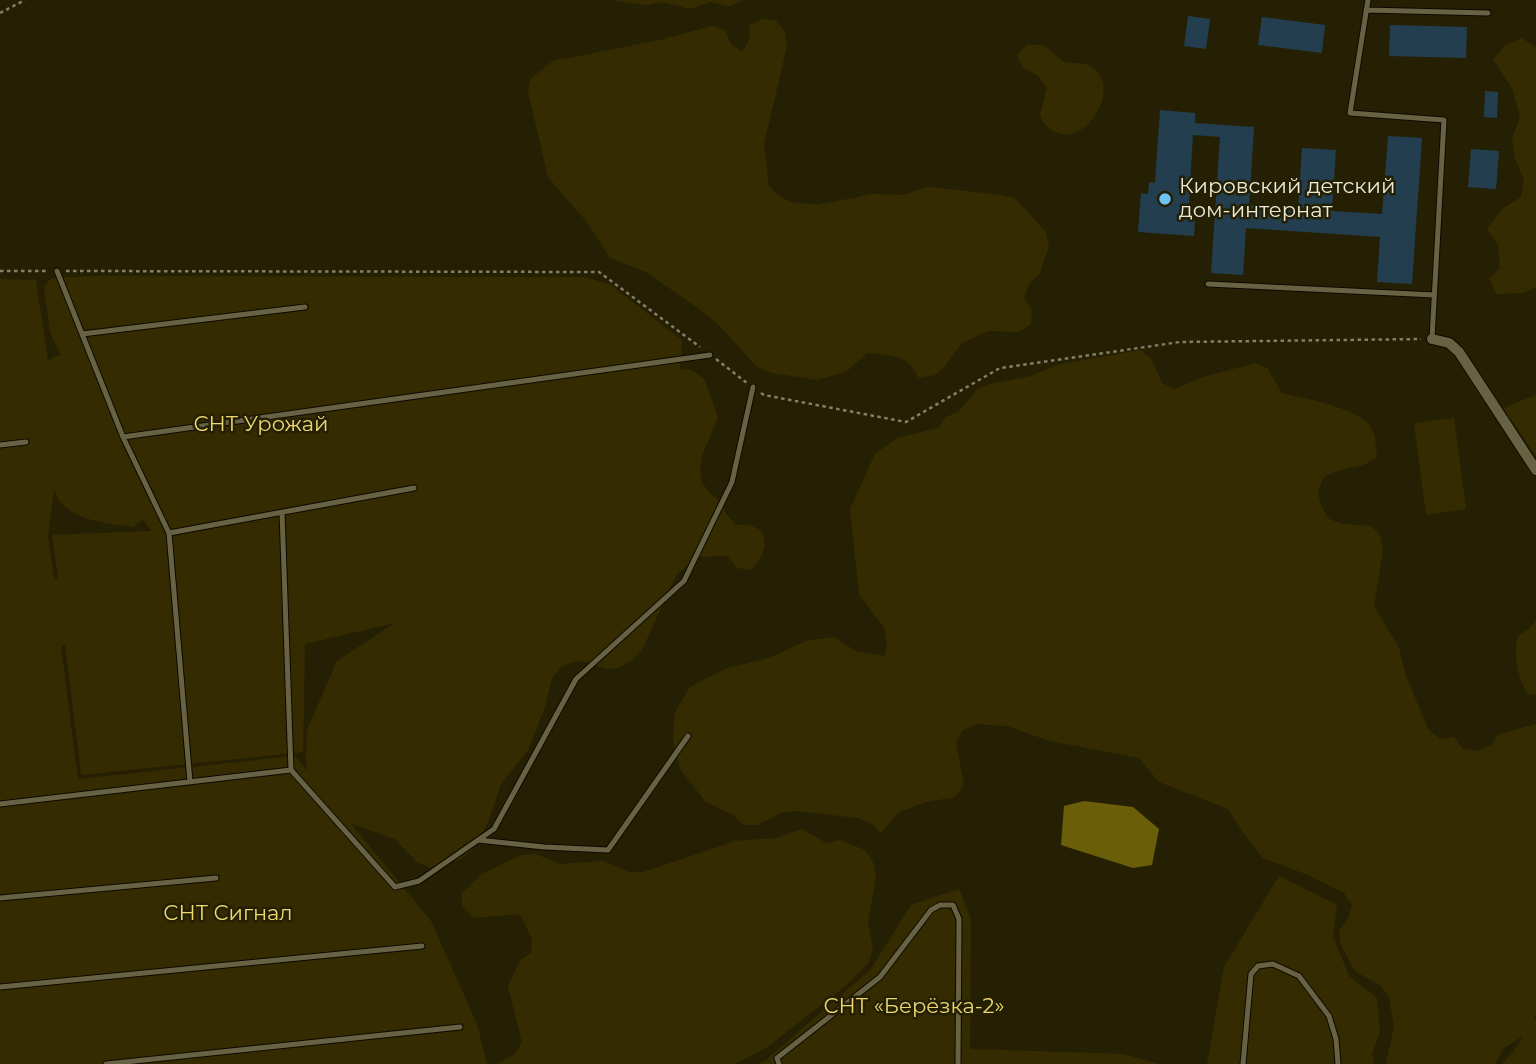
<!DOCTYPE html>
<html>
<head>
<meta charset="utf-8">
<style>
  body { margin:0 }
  canvas { display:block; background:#252003 }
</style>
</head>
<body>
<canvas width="1536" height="1064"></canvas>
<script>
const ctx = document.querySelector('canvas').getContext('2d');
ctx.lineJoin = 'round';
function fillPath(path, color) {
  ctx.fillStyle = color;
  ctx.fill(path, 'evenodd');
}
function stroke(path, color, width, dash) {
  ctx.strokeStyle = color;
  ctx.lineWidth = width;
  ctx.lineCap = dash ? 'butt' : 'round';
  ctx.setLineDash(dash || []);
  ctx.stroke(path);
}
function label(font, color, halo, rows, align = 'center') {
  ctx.font = font + ' Montserrat,sans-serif';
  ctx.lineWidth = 5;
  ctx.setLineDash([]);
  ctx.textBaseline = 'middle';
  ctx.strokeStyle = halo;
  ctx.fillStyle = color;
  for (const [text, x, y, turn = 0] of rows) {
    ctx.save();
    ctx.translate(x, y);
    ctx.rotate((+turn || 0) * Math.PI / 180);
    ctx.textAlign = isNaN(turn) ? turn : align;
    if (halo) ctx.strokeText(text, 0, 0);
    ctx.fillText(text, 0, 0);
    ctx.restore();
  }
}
const green = new Path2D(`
  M612,0H743L730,6L710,2L690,9L662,2L647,5Z
  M762,19L776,21L785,32L787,46L764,144L769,186L779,196L791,202L817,205L873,194L902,195L929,187L1002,195L1016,199L1046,232L1049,246L1040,273L1029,284L1024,297L1032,310L1031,324L1019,332L988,331L962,343L945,366L935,375L919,378C905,352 893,356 867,353L846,372L817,380L773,373L758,368L719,325L695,306L646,272L610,258L587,222L548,177L528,92L531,78L553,61L660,40L712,26L725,30L731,44L742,52L749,40L750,25Z
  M1522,38L1535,47L1536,46V287L1524,293L1496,294L1489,278L1500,269L1498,245L1487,229L1502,209L1521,197L1524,180L1515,158L1512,139L1520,117L1512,88L1493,59L1505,46Z
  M1027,45C1032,45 1039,44 1044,46C1052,49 1057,59 1066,62C1074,64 1085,62 1092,67C1125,89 1081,155 1049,128C1045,125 1042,120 1040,115L1047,88L1037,75L1023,68L1017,55Z
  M100,276L584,277L609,284L682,340L680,369L692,370L704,379L718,417L702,456L700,470L702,483L710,493L721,502L726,514L736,525C771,522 771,548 752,570L737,568L727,556L698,557L676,575L642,650L632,660L619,668L605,669L591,663L577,661L562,666L552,678L545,707L528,750L501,784L487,825L473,849L461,859L433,869L417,862L395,839L351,824L431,921L477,1024L487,1064H0V279L36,280L48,361L57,355L61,356L50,332L44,286L52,278ZM54,490C56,493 57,497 59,500C75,522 109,523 133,527L143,519L151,531L52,535L58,579H54L48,536ZM395,623L337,661L307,730L306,759L308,772L295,756L78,779L61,646L65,644L81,775L303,752L305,644Z
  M1140,350L1151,359L1162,383L1175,389L1200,378L1255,363L1267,368L1282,393C1305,399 1364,408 1373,431C1376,439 1376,450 1377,458L1363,465L1336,471L1323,478L1318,492L1321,506L1329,519L1343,524L1370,526L1380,535L1383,549L1374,606L1399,648L1406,676L1428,729L1440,739L1454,737L1463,749L1477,751L1491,746L1499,734L1536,724V1014L1533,1021L1536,1018V1064H1502L1513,1052L1523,1036L1504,1048L1495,1064H1386L1394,1026L1389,998L1381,986L1355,971L1341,945L1339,931L1348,919L1352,905L1344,893L1308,875L1263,858L1245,835L1228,809L1159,782L1139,758L1050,741L1007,726L976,724L962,731L956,744L964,784L955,797L926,802L899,812L881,833L871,823L857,818L797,811L783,812L757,825H743L733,815L706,802L680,769L673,740L675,712L690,687L703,680L728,668L769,658L806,641L834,637L857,652L885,656L887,643L884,628L859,594L850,509L875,454L897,438L938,428L946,417L958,412L977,390L990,384L1031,376L1057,365Z
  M1536,395V456L1503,408Z
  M1454,418L1466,509L1426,515L1414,423Z
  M1536,620V695L1527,694C1518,675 1513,656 1518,636L1530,628Z
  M802,829L826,843L840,840L865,850L873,862L876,877L868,921L873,950L868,963L848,984L766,1048L735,1064H497L515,1054L522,1042L508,986L520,960L531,953L532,939L520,914L474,918L463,907L461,894L482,874L521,855L535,854L561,864L603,861L629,872H643L735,841L776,838Z
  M1279,876L1337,905L1333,936L1349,976L1377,998L1380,1032L1372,1054L1374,1064H1207L1224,967Z
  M959,889L971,919L970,1049L1123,1054L1160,1064H758L766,1060L871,969L911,905Z`);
const water = new Path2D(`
  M1084,801L1133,807L1159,829L1152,865L1133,868L1061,845L1064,806Z`);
const building = new Path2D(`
  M1188,16L1210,19L1206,49L1184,46Z
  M1262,17L1325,25L1322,53L1258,45Z
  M1390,25L1467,27L1466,58L1389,56Z
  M1485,91L1498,92L1497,118L1484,117Z
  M1160,110L1195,113V123L1254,127L1249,205L1298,208L1302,148L1336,150L1332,211L1382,214L1388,136L1422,138L1412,284L1377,282L1380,237L1246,228L1243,275L1211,273L1220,137L1193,135L1188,219H1195L1194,236L1138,232L1141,193L1148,194L1149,182L1155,183Z
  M1471,149L1499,151L1496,189L1468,187Z`);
const path = new Path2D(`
  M0,13L25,0
  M0,271H49
  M66,271L599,272L700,347
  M716,359L747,383
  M761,393L764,395L906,422L1000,368L1180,342L1421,339`);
const lane = new Path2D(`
  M1368,0L1350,113L1444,120L1432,338
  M1366,10L1488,13
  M57,271L123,437L169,533L190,782
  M1208,284L1434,295
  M82,334L305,307
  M123,437L710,355
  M0,445L26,442
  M282,512L291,770L395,887L419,881L494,829L576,679L684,581L732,482L753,387
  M169,533L414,488
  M0,804L291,770
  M478,840L544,847L608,850L688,736
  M0,898L216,878
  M0,987L422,946
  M106,1064L460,1027
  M779,1064L777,1058L880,977L931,910L940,905H953L959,919L958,1064
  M1243,1064L1251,974L1258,966L1273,964L1299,976L1329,1016L1336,1039L1338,1064`);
const street = new Path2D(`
  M1432,339L1449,343L1459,352L1536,470`);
const markers = [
  [1165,199,7,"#6ec2f3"]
];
const poiNames = [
  ["Кировский детский",1179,187],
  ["дом-интернат",1179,211]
];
const parkNames = [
  ["СНТ Урожай",261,425],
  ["СНТ Сигнал",228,914],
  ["СНТ «Берёзка-2»",914,1007]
];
fillPath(green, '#342c00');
fillPath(water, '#6b5e08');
fillPath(building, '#223e4f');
stroke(lane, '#0e0900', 7);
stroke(street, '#0e0900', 12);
stroke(path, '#837f68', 2.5, [3.5, 3.5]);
stroke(lane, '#686244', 5);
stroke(street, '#686244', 10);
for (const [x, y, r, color] of markers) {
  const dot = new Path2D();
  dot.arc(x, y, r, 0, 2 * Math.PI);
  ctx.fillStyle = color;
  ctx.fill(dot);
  stroke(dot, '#252003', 2.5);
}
label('21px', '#ecead9', '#252003', poiNames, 'left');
label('21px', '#ecd871', '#252003', parkNames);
</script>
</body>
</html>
